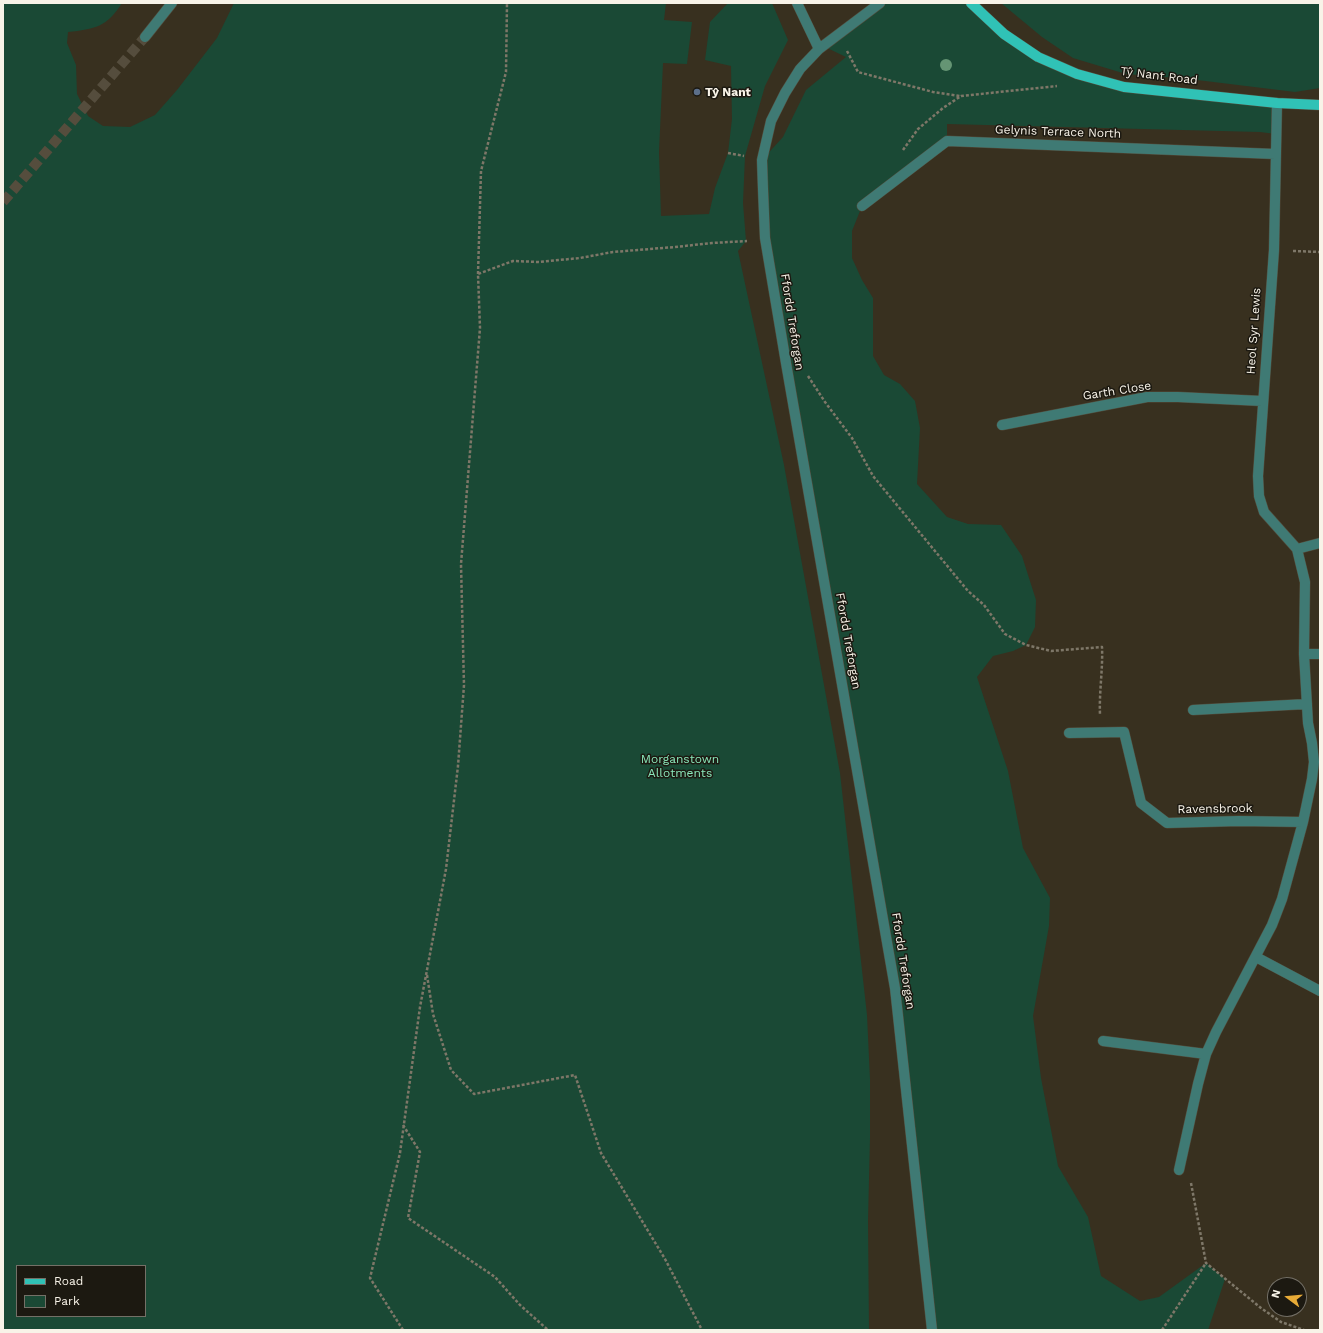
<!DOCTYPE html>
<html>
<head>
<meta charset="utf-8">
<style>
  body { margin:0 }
  #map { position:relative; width:1323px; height:1333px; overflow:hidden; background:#38301f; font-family:"Work Sans",sans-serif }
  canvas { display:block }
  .frame { position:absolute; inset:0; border:4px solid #f8f3e8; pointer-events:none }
  .legend { position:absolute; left:16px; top:1265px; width:130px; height:52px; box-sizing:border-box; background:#1c1911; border:1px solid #747067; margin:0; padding:5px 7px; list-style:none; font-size:12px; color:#f8f3e8 }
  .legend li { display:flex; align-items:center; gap:8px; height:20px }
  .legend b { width:20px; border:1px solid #747067 }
  .north { position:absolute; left:1267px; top:1277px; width:40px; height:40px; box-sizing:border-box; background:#1c1911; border:1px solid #747067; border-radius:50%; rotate:286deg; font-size:11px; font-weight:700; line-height:16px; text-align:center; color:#f8f3e8 }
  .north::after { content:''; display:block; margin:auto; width:14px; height:18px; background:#e8ab37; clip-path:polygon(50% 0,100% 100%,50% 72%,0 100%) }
</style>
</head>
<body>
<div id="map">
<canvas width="1323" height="1333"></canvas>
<div class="frame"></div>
<ul class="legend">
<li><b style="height:5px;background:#30c2b6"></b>Road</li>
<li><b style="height:11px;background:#1a4935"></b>Park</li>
</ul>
<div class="north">N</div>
</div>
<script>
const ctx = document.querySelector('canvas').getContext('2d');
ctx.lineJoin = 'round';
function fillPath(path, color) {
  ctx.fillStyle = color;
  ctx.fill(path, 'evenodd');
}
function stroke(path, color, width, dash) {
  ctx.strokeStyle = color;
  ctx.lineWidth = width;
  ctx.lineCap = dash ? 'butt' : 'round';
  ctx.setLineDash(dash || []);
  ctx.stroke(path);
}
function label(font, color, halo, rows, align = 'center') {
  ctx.font = font + ' "Work Sans",sans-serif';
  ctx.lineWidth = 3;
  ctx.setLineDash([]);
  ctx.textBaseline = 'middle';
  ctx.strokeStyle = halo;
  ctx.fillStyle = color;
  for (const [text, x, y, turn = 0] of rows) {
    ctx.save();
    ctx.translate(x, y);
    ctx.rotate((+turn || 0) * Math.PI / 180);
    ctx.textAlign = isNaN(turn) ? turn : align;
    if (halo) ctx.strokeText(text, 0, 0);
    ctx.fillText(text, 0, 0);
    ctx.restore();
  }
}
const green = new Path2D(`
  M3,3H122C107,27 95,29 68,32L67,43L76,65L77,94L88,116L103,126L130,127L155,115L177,90L217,38L234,3H666L664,20L692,22L687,64L663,63L659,152L661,216L709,214L715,188L728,153L732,119L731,66L705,60L710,22L728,3H772L788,40L765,86L745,156L743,203L746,241L738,251L784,465L840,773L867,1015L870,1079V1138L868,1221L869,1330H3ZM17,1266H145V1316H17Z
  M880,3H971L1038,57L1124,87L1277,103L1276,134L1260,132L947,124V141L862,206L852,231V258L862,280L873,298V356L884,375L900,384L915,401L920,428L917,484L947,517L968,524L1001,525L1022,556L1036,600L1035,627L1026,645L1013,651L993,656L977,677L1008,771L1023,848L1050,898L1049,926L1033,1016L1041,1078L1058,1166L1088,1217L1101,1276L1140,1301L1159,1297L1206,1263L1225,1279L1208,1330H931L883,915L765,238L762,160L783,137L806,90L846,57L823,46Z
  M1001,3H1320V88L1295,92L1189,79L1126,74L1073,58L1042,37Z`);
const minorTunnel = new Path2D(`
  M3,202L145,37`);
const path = new Path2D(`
  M847,51L858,72L933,92L960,96
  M903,150L918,129L943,108L961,96L1057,86
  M728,153L744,156
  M1293,251L1320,252
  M478,274L481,171L506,72L507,3
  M808,376L825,402L852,438L873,476L968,591L984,605L1005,634L1026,645L1051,651L1102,647C1103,669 1099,692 1100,715
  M427,975L433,1014L451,1070L474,1094L575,1075L601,1153L665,1259L702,1330
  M403,1125L420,1152L408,1218L495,1277L520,1305L548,1330
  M1191,1183L1206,1263L1261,1308L1281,1322L1304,1330
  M403,1330L370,1278L400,1153L420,1007L446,869L458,766L464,685L461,564L480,328L478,274L513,261L539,262L580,258L613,252L675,247L712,243L747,241
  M1162,1330L1206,1263`);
const minor = new Path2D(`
  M797,3L819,49
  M880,3L819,49L800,69L785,93L771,121L762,160L763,189L765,238L786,363L895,988L932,1330
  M145,37L172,3
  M1277,103L1274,250L1258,476L1259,496L1264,512L1297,549L1320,543
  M862,206L947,141L1275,154
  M1002,425L1147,397H1178L1262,401
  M1297,549L1305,582L1304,654
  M1193,710L1307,704
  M1069,733L1124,732L1141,803L1167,823L1239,821L1303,822
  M1256,957L1320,991
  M1103,1041L1206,1054L1216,1032L1272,925L1282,899L1303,822L1312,779L1314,762L1312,743L1308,723L1304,654H1320
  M1179,1170L1198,1084L1206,1054`);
const major = new Path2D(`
  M971,3L1004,34L1038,57L1077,74L1124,87L1277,103L1320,105`);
const trees = [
  [946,65]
];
const markers = [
  [697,92,4,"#5c6f8a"]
];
const streetNames = [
  ["Tŷ Nant Road",1159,76,7],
  ["Gelynis Terrace North",1058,132,2],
  ["Ffordd Treforgan",792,322,81],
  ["Heol Syr Lewis",1254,331,-86],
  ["Garth Close",1117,391,-9],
  ["Ffordd Treforgan",848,641,80],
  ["Ravensbrook",1215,809,-1],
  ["Ffordd Treforgan",903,961,81]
];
const poiNames = [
  ["Tŷ Nant",705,92]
];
const parkNames = [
  ["Morganstown",680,759],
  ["Allotments",680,773]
];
fillPath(green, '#1a4935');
stroke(minorTunnel, '#554d3d', 10, [10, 5]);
stroke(minor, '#534b3b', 11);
stroke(major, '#534b3b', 11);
stroke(path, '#7e7768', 2.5, [3, 2]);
stroke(minor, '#3f7a74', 10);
stroke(major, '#30c2b6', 10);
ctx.fillStyle = '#659574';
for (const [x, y] of trees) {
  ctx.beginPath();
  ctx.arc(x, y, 6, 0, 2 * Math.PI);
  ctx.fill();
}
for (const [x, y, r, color] of markers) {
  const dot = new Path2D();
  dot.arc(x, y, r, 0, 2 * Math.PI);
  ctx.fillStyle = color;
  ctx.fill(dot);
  stroke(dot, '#1c1911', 1.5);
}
label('12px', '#f8f3e8', '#1c1911', streetNames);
label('bold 12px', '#f8f3e8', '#1c1911', poiNames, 'left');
label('12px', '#8ae7ba', '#1c1911', parkNames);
</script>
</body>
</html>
